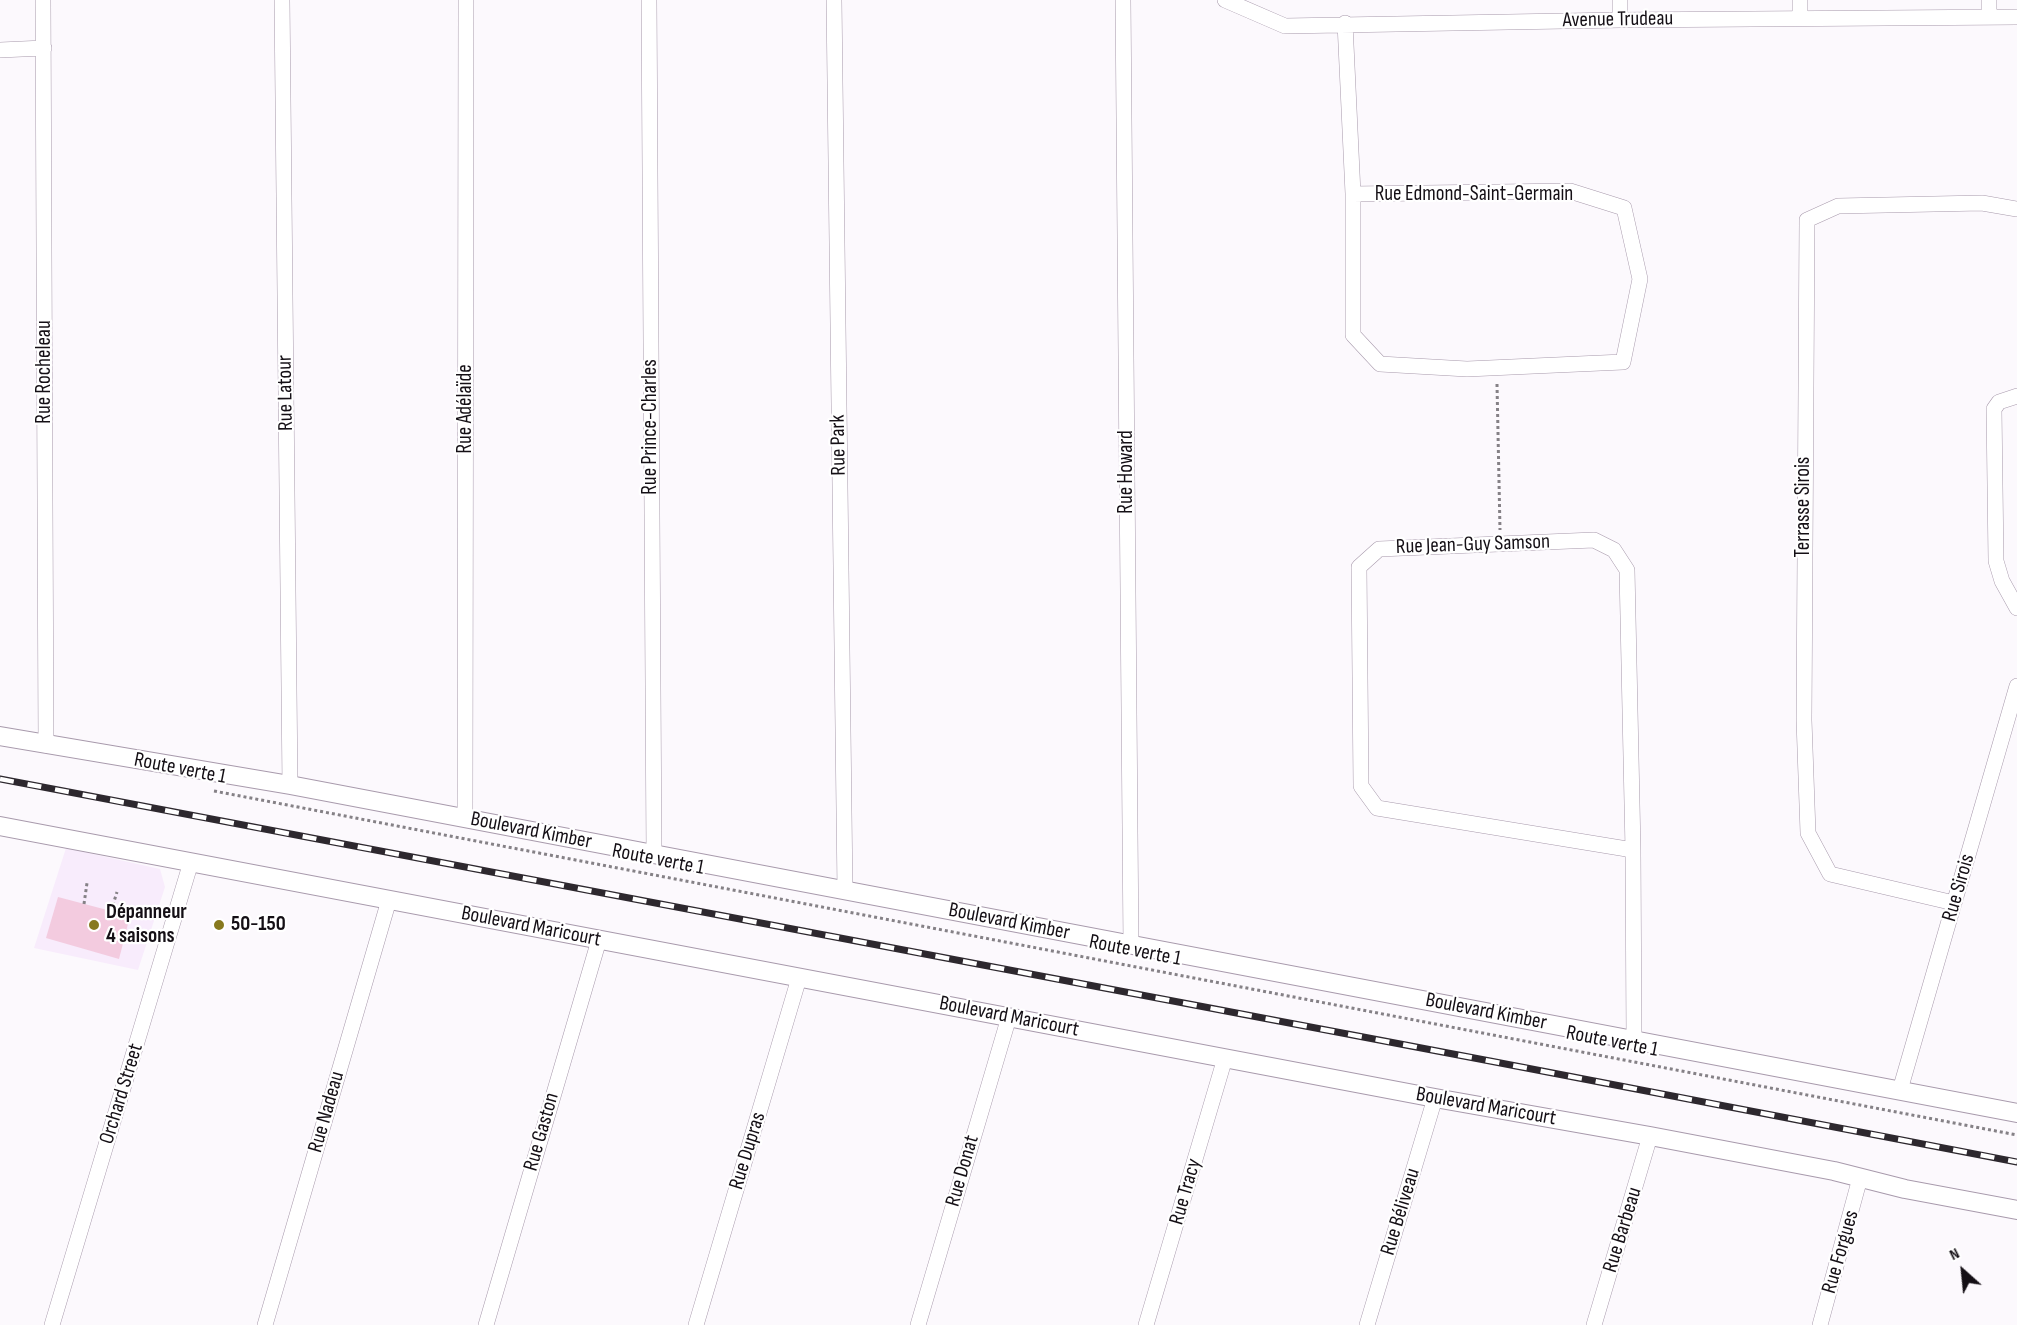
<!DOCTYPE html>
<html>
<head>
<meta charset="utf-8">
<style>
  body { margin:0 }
  #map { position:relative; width:2017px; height:1325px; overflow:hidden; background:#fcf9fd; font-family:"Sofia Sans Condensed",sans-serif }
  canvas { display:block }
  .north { position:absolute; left:1933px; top:1241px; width:60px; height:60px; -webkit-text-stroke:4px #fff; paint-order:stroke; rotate:333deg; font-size:16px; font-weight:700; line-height:24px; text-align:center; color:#140f15 }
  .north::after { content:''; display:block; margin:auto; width:21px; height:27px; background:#140f15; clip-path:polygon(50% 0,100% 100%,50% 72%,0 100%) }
</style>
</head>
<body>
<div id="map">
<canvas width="2017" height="1325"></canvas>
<div class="north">N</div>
</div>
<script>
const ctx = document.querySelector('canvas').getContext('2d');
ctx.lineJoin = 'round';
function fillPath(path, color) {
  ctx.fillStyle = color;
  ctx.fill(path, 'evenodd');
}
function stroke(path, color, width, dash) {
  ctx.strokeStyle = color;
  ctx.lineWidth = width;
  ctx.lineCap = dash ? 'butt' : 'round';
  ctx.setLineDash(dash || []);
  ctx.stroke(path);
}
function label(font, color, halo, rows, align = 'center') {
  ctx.font = font + ' "Sofia Sans Condensed",sans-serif';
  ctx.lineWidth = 4.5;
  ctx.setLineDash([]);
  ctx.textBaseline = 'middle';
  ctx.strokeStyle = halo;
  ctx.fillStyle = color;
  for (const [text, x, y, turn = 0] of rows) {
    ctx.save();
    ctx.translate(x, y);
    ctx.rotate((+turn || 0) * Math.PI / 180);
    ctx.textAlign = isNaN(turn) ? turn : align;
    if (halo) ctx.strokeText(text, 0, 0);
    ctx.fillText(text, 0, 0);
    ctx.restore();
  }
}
const built = new Path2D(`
  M66,848L160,869L165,887L138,970L34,948Z`);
const building = new Path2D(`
  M58,897L130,916L119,959L46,938Z`);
const path = new Path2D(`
  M1497,384L1500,530
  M214,791L2017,1135
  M84,904L87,883
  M111,911L117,892`);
const minor = new Path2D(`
  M43,0L46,745
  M282,0L290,785
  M649,0L654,854
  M834,0L845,890
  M1123,0L1131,945
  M1225,0L1285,26L1620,20L2017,17
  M1989,0V17
  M1800,18V0
  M1620,20V0
  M1345,23L1353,194V335L1380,364L1467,369L1623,362L1640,279L1624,208L1570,191L1353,194
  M0,50L44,48
  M2017,396L1999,402L1994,409L1996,561L2002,581L2017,608
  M465,819L466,0
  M1633,850L1377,808L1361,786L1359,567L1379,549L1594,540L1614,550L1627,570L1633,850L1634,1040
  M1954,903L1830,874L1808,833L1804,720L1807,220L1838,206L1982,203L2017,209
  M1900,1090L2017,686
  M52,1325L191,862
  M265,1325L389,900
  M486,1325L599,940
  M696,1325L799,978
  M918,1325L1009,1017
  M1146,1325L1225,1058
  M1367,1325L1435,1098
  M1594,1325L1650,1136
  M1820,1325L1860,1178`);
const tertiary = new Path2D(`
  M0,736L290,785L2017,1113
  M0,826L1435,1098L1650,1136L1834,1171L1905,1189L2017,1210`);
const rail = new Path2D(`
  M0,779L1490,1061L2017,1162`);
const markers = [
  [94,925,6,"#87791e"],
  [219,925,6,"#87791e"]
];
const streetNames = [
  ["Avenue Trudeau",1618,20,-1],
  ["Rue Edmond-Saint-Germain",1474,195],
  ["Rue Rocheleau",45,372,-90],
  ["Rue Latour",286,393,-91],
  ["Rue Adélaïde",466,409,-90],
  ["Rue Prince-Charles",651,427,-90],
  ["Rue Park",839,445,-91],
  ["Rue Howard",1127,472,-90],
  ["Terrasse Sirois",1804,507,-90],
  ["Rue Jean-Guy Samson",1473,545,-2],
  ["Route verte 1",180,769,11],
  ["Boulevard Kimber",531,831,11],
  ["Route verte 1",658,860,11],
  ["Rue Sirois",1959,888,-74],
  ["Boulevard Kimber",1009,922,11],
  ["Boulevard Maricourt",531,927,11],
  ["Route verte 1",1135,951,11],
  ["Boulevard Kimber",1486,1012,11],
  ["Boulevard Maricourt",1009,1017,11],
  ["Route verte 1",1612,1042,11],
  ["Orchard Street",122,1094,-73],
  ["Boulevard Maricourt",1486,1107,10],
  ["Rue Nadeau",327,1112,-74],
  ["Rue Gaston",542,1132,-74],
  ["Rue Dupras",748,1151,-73],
  ["Rue Donat",963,1171,-74],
  ["Rue Tracy",1186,1192,-74],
  ["Rue Béliveau",1401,1212,-73],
  ["Rue Barbeau",1623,1230,-73],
  ["Rue Forgues",1841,1252,-74]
];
const poiNames = [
  ["Dépanneur",106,913],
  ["4 saisons",106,937],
  ["50-150",231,925]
];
fillPath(built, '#f8ecfc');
fillPath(building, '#f3cbdf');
stroke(minor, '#a89aac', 16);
stroke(tertiary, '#a89aac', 20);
stroke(path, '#858186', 3, [3, 3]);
stroke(minor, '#fff', 15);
stroke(tertiary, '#fff', 18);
stroke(rail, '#2d282e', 7);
stroke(rail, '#fff', 4.5, [14]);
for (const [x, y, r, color] of markers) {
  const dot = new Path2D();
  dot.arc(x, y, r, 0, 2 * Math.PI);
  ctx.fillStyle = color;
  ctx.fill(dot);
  stroke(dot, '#fff', 2);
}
label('21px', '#140f15', '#fff', streetNames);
label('bold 21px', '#140f15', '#fff', poiNames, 'left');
</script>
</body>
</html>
